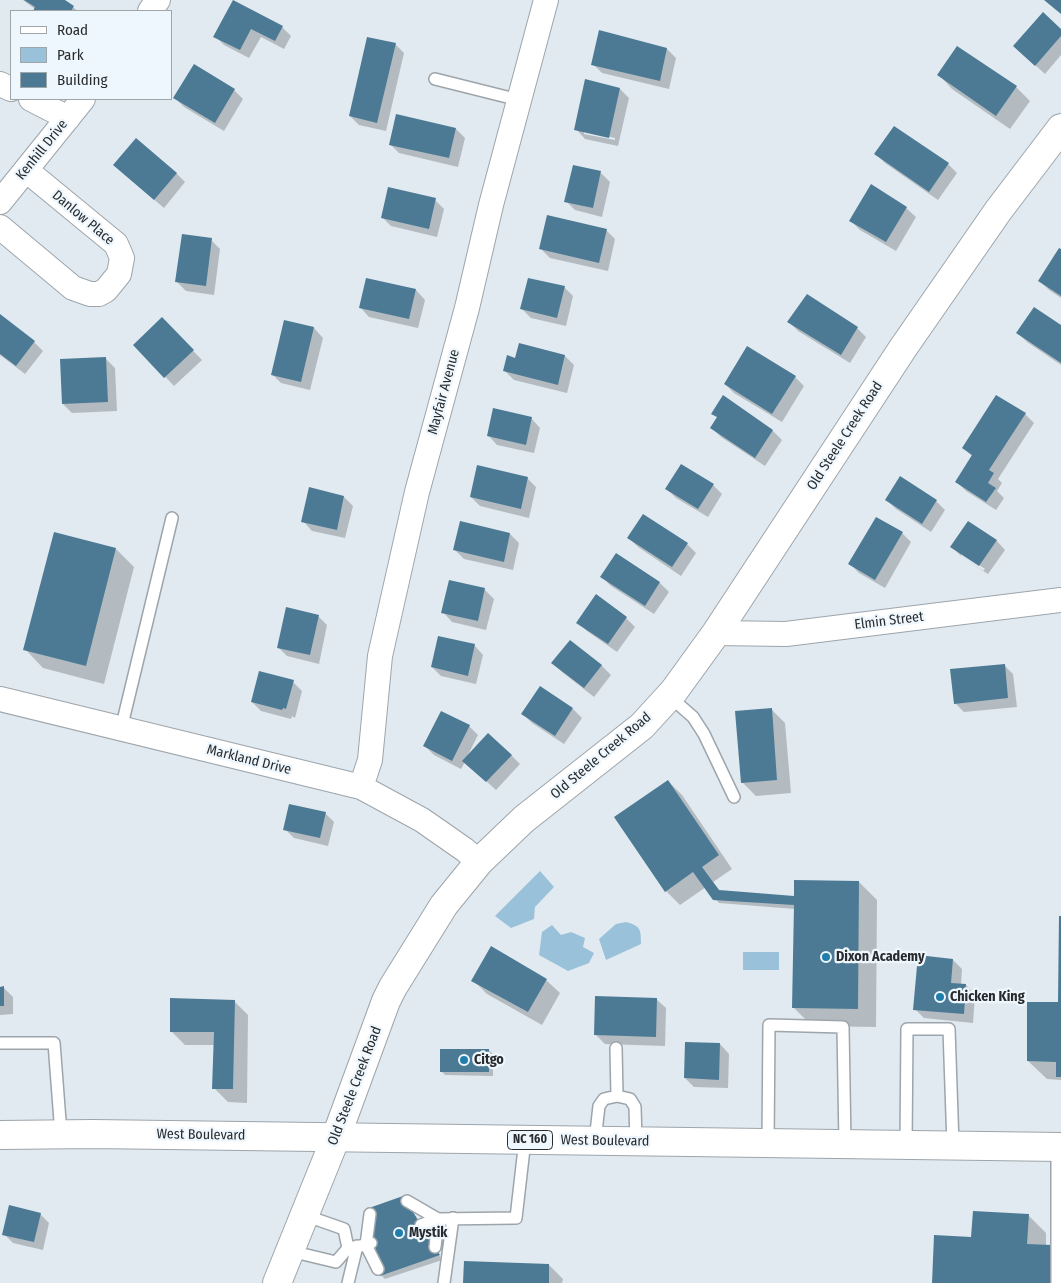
<!DOCTYPE html>
<html>
<head>
<meta charset="utf-8">
<style>
  body { margin:0 }
  #map { position:relative; width:1061px; height:1283px; overflow:hidden; background:#e1eaf0; font-family:"Fira Sans Condensed",sans-serif }
  canvas { display:block }
  .legend { position:absolute; left:10px; top:10px; width:162px; height:90px; box-sizing:border-box; background:#eef7fd; border:1px solid #9fa6aa; margin:0; padding:6px 9px; list-style:none; font-size:15px; color:#292c2e }
  .legend li { display:flex; align-items:center; gap:10px; height:25px }
  .legend b { width:25px; border:1px solid #9fa6aa }
</style>
</head>
<body>
<div id="map">
<canvas width="1061" height="1283"></canvas>
<ul class="legend">
<li><b style="height:6px;background:#fff"></b>Road</li>
<li><b style="height:14px;background:#9ac1da"></b>Park</li>
<li><b style="height:14px;background:#4c7a95"></b>Building</li>
</ul>
</div>
<script>
const ctx = document.querySelector('canvas').getContext('2d');
ctx.lineJoin = 'round';
function fillPath(path, color) {
  ctx.fillStyle = color;
  ctx.fill(path, 'evenodd');
}
function stroke(path, color, width, dash) {
  ctx.strokeStyle = color;
  ctx.lineWidth = width;
  ctx.lineCap = dash ? 'butt' : 'round';
  ctx.setLineDash(dash || []);
  ctx.stroke(path);
}
function label(font, color, halo, rows, align = 'center') {
  ctx.font = font + ' "Fira Sans Condensed",sans-serif';
  ctx.lineWidth = 4.5;
  ctx.setLineDash([]);
  ctx.textBaseline = 'middle';
  ctx.strokeStyle = halo;
  ctx.fillStyle = color;
  for (const [text, x, y, turn = 0] of rows) {
    ctx.save();
    ctx.translate(x, y);
    ctx.rotate((+turn || 0) * Math.PI / 180);
    ctx.textAlign = isNaN(turn) ? turn : align;
    if (halo) ctx.strokeText(text, 0, 0);
    ctx.fillText(text, 0, 0);
    ctx.restore();
  }
}
const green = new Path2D(`
  M540,871L554,887L535,907L534,919L511,928L495,916Z
  M626,922C641,926 641,930 641,944L606,960L599,939L616,924Z
  M552,925L561,935L571,932L585,938L583,947L594,953L589,963L568,971L539,955L542,932Z
  M743,952H779V970H743Z`);
const shadow = new Path2D(`
  M23,0H63L78,11H34L35,9Z
  M234,1L282,27L291,36L284,49L261,37L249,58L224,45L215,36Z
  M1061,30V55L1045,74L1014,46Z
  M395,44L404,53L386,131L359,125L350,116Z
  M667,49L676,58L669,89L602,73L593,64Z
  M939,75L1016,87L1030,101L1010,129L952,89Z
  M586,81L620,89L629,98L618,146L585,139L576,129ZM584,131L615,138V140L584,134Z
  M234,90L243,99L224,131L184,107L175,98Z
  M456,129L465,138L458,167L399,153L390,144Z
  M876,154L948,164L957,173L938,200L885,163Z
  M176,173L185,182L164,208L124,174Z
  M601,173L610,182L602,217L575,210L566,201Z
  M435,200L444,209L437,237L391,226L382,217Z
  M906,208L916,217L896,251L860,230L851,221Z
  M606,230L615,239L608,271L550,258L540,248Z
  M211,240L220,249L214,295L186,291L177,282Z
  M1061,250V298L1049,290L1040,281Z
  M564,287L573,296L566,326L531,318L522,309Z
  M416,290L425,300L418,328L369,317L360,307Z
  M0,316L34,342L43,351L25,374L0,355Z
  M162,319L202,360L174,386L135,345Z
  M285,321L314,328L323,338L310,390L281,383L272,374Z
  M789,322L857,328L866,337L850,363L798,331Z
  M1061,327V365L1027,342L1018,333Z
  M565,356L574,365L567,393L514,380L505,371L516,359Z
  M106,359L115,368L117,411L72,413L63,404Z
  M795,377L804,386L782,422L734,393L725,384Z
  M723,397L773,431L782,440L765,466L721,437L712,428L718,418L713,413Z
  M1025,414L1034,423L998,479L1002,483L997,491L1004,498L996,510L966,491L957,482L973,457L964,448Z
  M531,418L540,428L534,453L497,445L488,435Z
  M527,478L536,487L529,518L480,506L471,497Z
  M901,478L936,501L945,510L931,532L896,509L886,499Z
  M713,485L722,494L708,517L676,498L667,489Z
  M344,497L353,506L345,538L312,531L303,521Z
  M461,523L510,534L519,543L513,570L464,559L455,550Z
  M55,533L116,549L134,567L104,684L43,668L25,649Z
  M902,533L911,542L885,588L859,573L850,564Z
  M629,538L687,544L696,553L681,576L638,547Z
  M996,540L1005,550L988,574L961,556L952,547ZM961,553L985,569L983,571L961,556Z
  M616,555L660,583L669,592L654,614L611,586L602,577Z
  M484,589L494,599L486,630L452,622L443,612Z
  M318,616L327,625L319,664L287,656L278,647Z
  M626,618L635,627L617,652L587,631L578,622Z
  M570,641L602,666L611,675L594,697L562,672L553,663Z
  M474,645L483,655L476,684L441,676L432,667Z
  M1004,665L1013,674L1017,707L964,712L955,703Z
  M293,682L302,691L295,718L292,716L291,719L261,711L252,702Z
  M540,688L573,709L582,718L564,744L532,723L523,714Z
  M771,709L785,723L791,793L756,796L742,782Z
  M469,726L478,735L468,755H511L520,764L496,790L465,762L461,769L434,755L425,746Z
  M668,781L682,795L732,869L713,882L720,891L795,897L859,882L877,900L876,1027L812,1026L794,1008L795,909L719,903L706,887L680,905L666,891Z
  M325,813L334,822L328,846L294,838L285,829Z
  M1061,917V1080L1047,1079L1028,1061L1060,1003Z
  M953,960L962,969L961,985H966L975,995L973,1023L924,1018L915,1009Z
  M473,980H546L560,993L542,1025L487,994Z
  M0,988H4L13,997V1014L0,1015Z
  M656,999L666,1008L665,1046L605,1044L596,1035Z
  M234,1001L248,1015L247,1103L228,1102L214,1088L215,1045H185L171,1031Z
  M720,1044L729,1054L728,1088L694,1087L685,1078Z
  M488,1050L493,1054V1076L445,1075L441,1071Z
  M405,1201L442,1260L385,1279L381,1275Z
  M40,1214L49,1223L43,1250L13,1243L4,1234Z
  M1028,1215L1046,1233V1246L1061,1256V1283H933L972,1239Z
  M549,1265L563,1279L562,1283H465Z`);
const building = new Path2D(`
  M24,0H65L74,6L71,11H33L35,7Z
  M233,0L283,26L275,41L251,29L240,50L213,37Z
  M1044,0H1061V14Z
  M1043,12L1061,29V36L1035,66L1013,46Z
  M599,30L667,48L660,81L591,65Z
  M367,37L396,43L377,123L349,116Z
  M957,46L1017,86L996,116L937,75Z
  M194,64L235,89L215,123L173,98Z
  M585,79L620,88L609,138L574,130Z
  M396,114L456,128L449,158L389,145Z
  M894,126L949,163L929,192L874,154Z
  M136,138L177,173L154,200L113,165Z
  M573,165L601,171L593,208L564,202Z
  M871,184L907,207L886,242L849,221Z
  M388,187L436,198L429,229L381,218Z
  M547,215L607,229L599,263L539,249Z
  M182,234L212,238L206,286L175,282Z
  M1059,248L1061,249V296L1038,281Z
  M366,278L416,289L409,319L359,308Z
  M528,278L565,286L557,318L520,309Z
  M807,294L858,327L841,355L787,322Z
  M1034,307L1061,325V363L1016,333Z
  M0,314L35,341L16,366L0,354Z
  M162,317L194,350L164,378L133,345Z
  M284,320L314,327L301,382L271,375Z
  M519,343L565,355L558,385L503,371L507,355L515,358Z
  M747,346L796,376L772,414L724,384Z
  M106,357L108,402L62,404L60,359Z
  M723,395L773,430L755,458L710,428L717,417L711,414Z
  M996,395L1026,413L989,470L994,473L988,483L996,488L986,502L955,482L972,455L962,448Z
  M493,408L532,417L526,445L487,436Z
  M681,464L714,484L698,509L665,489Z
  M477,465L528,477L521,509L470,497Z
  M900,476L937,500L922,524L885,500Z
  M309,487L344,496L337,530L301,522Z
  M643,514L688,543L672,567L627,538Z
  M876,517L903,532L875,580L848,564Z
  M460,521L510,533L504,562L453,550Z
  M968,521L997,540L979,566L950,547Z
  M54,532L116,548L86,666L23,650Z
  M616,553L660,582L645,606L600,577Z
  M449,580L485,588L478,621L441,613Z
  M596,594L627,617L608,644L576,623Z
  M286,607L319,615L310,655L277,648Z
  M438,636L475,644L468,676L431,667Z
  M570,640L602,665L584,688L551,663Z
  M1005,664L1008,698L954,704L950,669Z
  M259,671L294,680L286,709L283,708L282,710L251,702Z
  M540,686L573,708L555,736L521,714Z
  M772,708L777,780L741,783L735,711Z
  M441,711L470,725L452,761L423,746Z
  M488,733L512,755L486,782L462,761Z
  M668,780L719,855L702,867L719,890L794,896V880L859,881L858,1009L792,1008L794,905L713,900L693,872L665,892L614,817Z
  M289,804L326,812L320,838L283,830Z
  M1059,916H1061V1077H1056V1062L1027,1061V1002H1058Z
  M491,946L547,979L528,1012L471,981Z
  M918,955L953,959L951,983L966,984L964,1014L913,1010Z
  M4,986V1006H0V987Z
  M595,996L657,998L656,1037L594,1035Z
  M170,998L235,1000L233,1089H212L214,1032H170Z
  M685,1042L720,1043L719,1080L684,1078Z
  M440,1049H489V1072H440Z
  M403,1196L440,1255L380,1276L369,1208Z
  M9,1205L41,1213L34,1242L2,1235Z
  M973,1211L1029,1214L1027,1244L1052,1245L1050,1283H932L934,1235L971,1237Z
  M464,1261L549,1264V1283H463Z`);
const service = new Path2D(`
  M435,79L519,100
  M669,696L693,717L704,734L734,797
  M121,729L172,518
  M0,1043H54L61,1134
  M616,1048L617,1096
  M595,1141L599,1106L604,1099L617,1096L630,1099L635,1107L636,1141
  M768,1143L769,1025L843,1027L845,1144
  M906,1145L907,1029H949L953,1145
  M1057,1147V1283
  M407,1201L438,1219L435,1247
  M421,1225L438,1219L516,1218L525,1140
  M371,1243L366,1245L378,1269
  M348,1248L366,1245L370,1214
  M290,1251L336,1262L348,1248L344,1229L304,1215
  M348,1283L357,1246
  M444,1283L453,1218`);
const minor = new Path2D(`
  M150,11L158,0
  M0,84L11,89
  M31,99L68,118
  M0,202L83,99
  M0,227L73,288L90,294H99L106,290L119,274L122,258L116,244L26,170
  M716,633L786,634L1061,600
  M0,699L361,787L422,820L465,850L479,862
  M361,787L370,760L380,656L417,492L467,308L491,205L546,0`);
const secondary = new Path2D(`
  M277,1283L336,1137L386,1001L393,987L444,905L479,862L524,819L642,726L674,691L716,633L903,348L998,211L1061,128`);
const primary = new Path2D(`
  M0,1135L93,1134L1061,1147`);
const markers = [
  [826,957,5,"#217eab"],
  [940,997,5,"#217eab"],
  [464,1060,5,"#217eab"],
  [399,1233,5,"#217eab"]
];
const shields = [
  [530,1140,45]
];
const shieldNames = [
  ["NC 160",530,1140]
];
const streetNames = [
  ["Kenhill Drive",42,150,-51],
  ["Danlow Place",83,218,40],
  ["Mayfair Avenue",444,392,-75],
  ["Old Steele Creek Road",845,436,-57],
  ["Elmin Street",889,621,-7],
  ["Old Steele Creek Road",601,756,-40],
  ["Markland Drive",249,760,14],
  ["Old Steele Creek Road",355,1086,-69],
  ["West Boulevard",201,1135,1],
  ["West Boulevard",605,1141,1]
];
const poiNames = [
  ["Dixon Academy",836,957],
  ["Chicken King",950,997],
  ["Citgo",474,1060],
  ["Mystik",409,1233]
];
fillPath(green, '#9ac1da');
fillPath(shadow, '#0003');
fillPath(building, '#4c7a95');
stroke(service, '#9da5ab', 14);
stroke(minor, '#9da5ab', 26);
stroke(secondary, '#9da5ab', 30);
stroke(primary, '#9da5ab', 30);
stroke(service, '#fff', 11);
stroke(minor, '#fff', 24);
stroke(secondary, '#fff', 28);
stroke(primary, '#fff', 28);
for (const [x, y, r, color] of markers) {
  const dot = new Path2D();
  dot.arc(x, y, r, 0, 2 * Math.PI);
  ctx.fillStyle = color;
  ctx.fill(dot);
  stroke(dot, '#eef7fd', 2);
}
for (const [x, y, w] of shields) {
  const box = new Path2D();
  box.roundRect(x - w / 2, y - 9.5, w, 19, 4);
  ctx.fillStyle = '#eef7fd';
  ctx.fill(box);
  stroke(box, '#292c2e', 1);
}
label('bold 12px', '#292c2e', null, shieldNames);
label('14px', '#292c2e', '#eef7fd', streetNames);
label('bold 14px', '#292c2e', '#eef7fd', poiNames, 'left');
</script>
</body>
</html>
